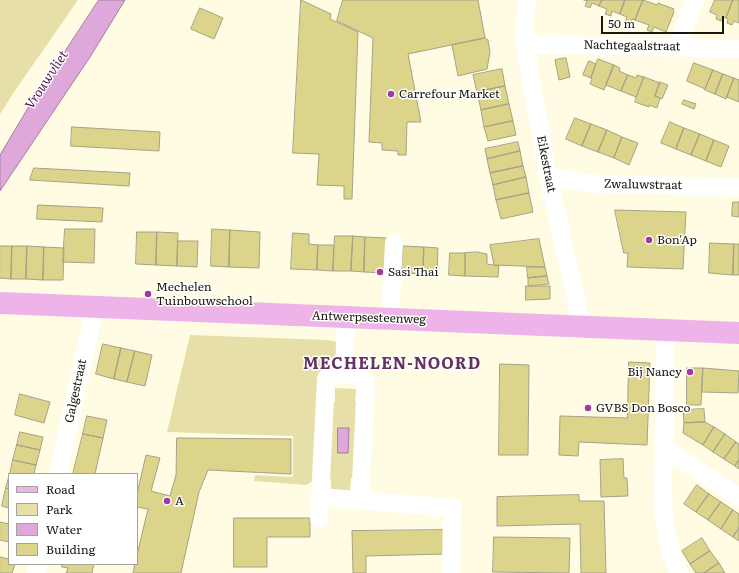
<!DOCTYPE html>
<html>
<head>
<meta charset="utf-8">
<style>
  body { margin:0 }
  #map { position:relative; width:739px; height:573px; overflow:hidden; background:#fffce3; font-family:Literata,serif }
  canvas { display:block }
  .legend { position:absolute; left:8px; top:473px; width:130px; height:92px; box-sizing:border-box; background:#fff; border:1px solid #a3a39e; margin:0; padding:5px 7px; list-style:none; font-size:12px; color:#19180d }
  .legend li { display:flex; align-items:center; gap:8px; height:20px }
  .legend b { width:20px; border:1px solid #a3a39e }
  .scale { position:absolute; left:601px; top:16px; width:123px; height:18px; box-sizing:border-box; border:2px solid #19180d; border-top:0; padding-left:5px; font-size:12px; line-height:14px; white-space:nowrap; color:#19180d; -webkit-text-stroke:3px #fff; paint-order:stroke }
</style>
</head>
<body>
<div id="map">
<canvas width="739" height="573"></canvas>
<ul class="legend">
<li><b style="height:5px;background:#eeb4e9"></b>Road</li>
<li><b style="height:11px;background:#e6dfa7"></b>Park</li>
<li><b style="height:11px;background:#dfa8da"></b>Water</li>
<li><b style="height:11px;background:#ddd48c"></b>Building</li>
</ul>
<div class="scale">50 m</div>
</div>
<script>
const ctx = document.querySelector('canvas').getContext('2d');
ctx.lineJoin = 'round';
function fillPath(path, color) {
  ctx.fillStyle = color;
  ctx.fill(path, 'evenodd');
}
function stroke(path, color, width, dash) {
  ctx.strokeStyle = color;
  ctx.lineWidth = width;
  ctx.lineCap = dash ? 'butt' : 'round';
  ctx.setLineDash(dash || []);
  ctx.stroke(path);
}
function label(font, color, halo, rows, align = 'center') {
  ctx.font = font + ' Literata,serif';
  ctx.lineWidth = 3;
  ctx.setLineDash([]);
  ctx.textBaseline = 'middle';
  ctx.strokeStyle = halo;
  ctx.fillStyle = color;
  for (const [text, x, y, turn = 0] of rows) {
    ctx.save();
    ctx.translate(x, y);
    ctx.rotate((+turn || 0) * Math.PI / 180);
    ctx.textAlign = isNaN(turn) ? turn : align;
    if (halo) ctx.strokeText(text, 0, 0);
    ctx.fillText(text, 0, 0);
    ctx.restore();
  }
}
const green = new Path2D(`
  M0,0H78L14,92L0,114Z
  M190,335L328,340L337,342L338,352L318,374L315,479L307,485L254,481L255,475L293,477V436L167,432Z
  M335,388L356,389L355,402L359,403L355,478H351L350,491L331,490V479L327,478L331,402H335Z`);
const water = new Path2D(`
  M99,0H125L90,57L0,191V155L31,103Z
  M338,428H349L348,453H338Z`);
const building = new Path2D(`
  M301,0L331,14L330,19L358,32L352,199H344V186L317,185L319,154L293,153Z
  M343,0H478L485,38L408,54L421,122H407L406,155H398V151L382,150V143L369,142L373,38L337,21Z
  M584,0H602L599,6L592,3L590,8L585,6L587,1Z
  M602,0H625L620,14L612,11L611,16L605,14L607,9L599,6Z
  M625,0H643L635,20L632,19L630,24L625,22L627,17L620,14Z
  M643,0L657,5L658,3L674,9L673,11L674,12L666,32L654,27L652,32L647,30L649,25L635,20Z
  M715,0H733L726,18L723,17L721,21L716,19L717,15L710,12Z
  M733,0H739V23L734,21L732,25L727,23L728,19L726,18Z
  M200,8L223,18L214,39L191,29Z
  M485,38L488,40L490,52L487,69L458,76L452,45Z
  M566,58L570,77L559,80L555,60Z
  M598,59L614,65L604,90L590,84L592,79L591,78Z
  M589,61L596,64L591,78L583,75Z
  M694,63L713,70L705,89L687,81Z
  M614,65L620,68L619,71L628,75L621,91L606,85Z
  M502,69L505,86L477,92L473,75Z
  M713,70L723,74L715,94L705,90Z
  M723,74L734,78L726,99L715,94Z
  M628,75L636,78L637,75L644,77L636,97L621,91Z
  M644,77L660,83L655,96L660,98L657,108L649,105V107L635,102Z
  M734,78L739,80V102L727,97Z
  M660,82L668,85L662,99L655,96Z
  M505,86L509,104L481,110L477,92Z
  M684,100L696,104L694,109L682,104Z
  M509,104L513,121L484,127L481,110Z
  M575,118L591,124L582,146L566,139Z
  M513,121L516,135L488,141L484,127Z
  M670,122L684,128L676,149L661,143Z
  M591,124L607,130L598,152L582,146Z
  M72,127L160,132L159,151L71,146Z
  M684,128L700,134L691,155L676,149Z
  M607,130L622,137L614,158L598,152Z
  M700,134L714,140L706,161L691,155Z
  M622,137L638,143L629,165L614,158Z
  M714,140L729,146L721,167L706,161Z
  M518,142L520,151L487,159L485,149Z
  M520,151L523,166L490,173L487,159Z
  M523,166L526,177L493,185L490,173Z
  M34,168L130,173L129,186L30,180Z
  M526,177L529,193L496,200L493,185Z
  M529,193L533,212L501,219L496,200Z
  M733,202H739V217L732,216Z
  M38,205L103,208L102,222L37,219Z
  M615,210L686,212L683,269L627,267L628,253H624Z
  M65,229H95L94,263L63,262Z
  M212,229L230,230L229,267L211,266Z
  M230,230L260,232L259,268L229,267Z
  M137,232H157L156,265L136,264Z
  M157,232L178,233L177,266L156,265Z
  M293,233L309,234V244L318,245L317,270L291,269Z
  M335,236H353L351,271H333Z
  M353,236L365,237L364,272L351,271Z
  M365,237L387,238L385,273L364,272Z
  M539,239L545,267L494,265L490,245Z
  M178,241H198L197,267L177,266Z
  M710,243L734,244L733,275L709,273Z
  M734,244H739V275H733Z
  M318,245H334L333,271L317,270Z
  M0,246H12L11,279L0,278Z
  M12,246H27L26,279H11Z
  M27,246L44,247L43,280L26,279Z
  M403,246L424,247L423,274L402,273Z
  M44,247L64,248L63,280H43Z
  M424,247L438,248L437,275L423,274Z
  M477,252L487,254V264L499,266L498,277L465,276V253Z
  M450,253H465V276L449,275Z
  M527,267H545L547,276L528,278Z
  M547,276L549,284L528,286V278Z
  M526,286H550V299L526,300Z
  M103,344L121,348L114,379L96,374Z
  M121,348L135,351L127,382L114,379Z
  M135,351L152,355L145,386L127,382Z
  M629,362L650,363L647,445L579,442L578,456L559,455L560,416L627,418Z
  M500,364L529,365L528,455H499Z
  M687,368H703L701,405H687Z
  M703,368L739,371L738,393L702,392Z
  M20,394L50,402L44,423L15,415Z
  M704,409L705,422L684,423L683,410Z
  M87,416L107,420L103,438L83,434Z
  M705,422L714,427L703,445L683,433L684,423Z
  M714,427L725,434L713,452L703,445Z
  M20,432L43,437L40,450L17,445Z
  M83,434L103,438L95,474H73Z
  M725,434L736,442L724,459L713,452Z
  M177,438L291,439V474L208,470L199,492L181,573H133L135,564H137V555L148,509L137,507V494L146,455L160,458L151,491L170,496L176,475Z
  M736,442L739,444V460L735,466L724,459Z
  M17,445L40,450L36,465L13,460Z
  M623,459L624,478H627L628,496L601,497L600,460Z
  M13,460L36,465L34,474H10Z
  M739,460V469L735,466Z
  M9,476V489L6,488Z
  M697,485L709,494L696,512L684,504Z
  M6,488L9,489V508L2,506Z
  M709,494L721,502L708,520L696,512Z
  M579,495V501H604L606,573H581L580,524L497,526V497Z
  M721,502L733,510L721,529L708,520Z
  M733,510L739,514V528L733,537L721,529Z
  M234,518H310V537H267V567H234Z
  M0,522L9,524V542L0,540Z
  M739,528V541L733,537Z
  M445,530V554L366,556V573H353L352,531Z
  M494,537L570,538L569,573L493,572Z
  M702,538L710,551L690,564L682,551Z
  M710,551L719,563L704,573H696L690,564Z
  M0,557L9,559V564H15L12,573H0Z
  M719,563L725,573H704Z
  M62,564H94L92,573H66L68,568L62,567Z`);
const minor = new Path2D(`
  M527,0L525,21V44L548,177L577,302L579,327
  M525,44L739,49
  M677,47L695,0
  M548,177L597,184L739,187
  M390,319L394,243
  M665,330C666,369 665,408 664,447C663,491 659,531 679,573
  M344,372L346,317
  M664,448L739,497
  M58,474L95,307
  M320,497L452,508L451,573
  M319,519L326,379L344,372L366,381L360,501
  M36,573L38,564`);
const major = new Path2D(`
  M0,303L739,333`);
const markers = [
  [391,94,4,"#a23a9d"],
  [649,240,4,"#a23a9d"],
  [380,272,4,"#a23a9d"],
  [148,294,4,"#a23a9d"],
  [690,372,4,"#a23a9d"],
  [588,408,4,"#a23a9d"],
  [167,501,4,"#a23a9d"]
];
const streetNames = [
  ["Nachtegaalstraat",632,46,1],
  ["Eikestraat",546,164,79],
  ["Zwaluwstraat",643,185,1],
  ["Antwerpsesteenweg",369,318,2],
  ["Galgestraat",76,391,-78]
];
const poiNames = [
  ["Carrefour Market",399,94],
  ["Bon'Ap",657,240],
  ["Sasi Thai",388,272],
  ["Mechelen",156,287],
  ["Tuinbouwschool",156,301],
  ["Bij Nancy",682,372,"right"],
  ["GVBS Don Bosco",596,408],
  ["A",175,501]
];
const waterNames = [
  ["Vrouwvliet",47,80,-57]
];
const districtNames = [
  ["MECHELEN-NOORD",392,364]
];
fillPath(green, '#e6dfa7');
fillPath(water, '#dfa8da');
stroke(water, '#a47d9c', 1);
fillPath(building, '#ddd48c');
stroke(building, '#a5a285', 1);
stroke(minor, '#fff', 18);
stroke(major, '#eeb4e9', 22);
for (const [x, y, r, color] of markers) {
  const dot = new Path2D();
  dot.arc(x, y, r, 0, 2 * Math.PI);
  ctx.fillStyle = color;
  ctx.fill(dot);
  stroke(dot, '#fff', 1.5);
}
label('12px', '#19180d', '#fff', streetNames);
label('12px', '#19180d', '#fff', poiNames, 'left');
label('italic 13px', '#541352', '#fff', waterNames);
ctx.letterSpacing = '1px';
label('bold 16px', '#643161', '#fff', districtNames);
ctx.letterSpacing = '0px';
</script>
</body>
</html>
